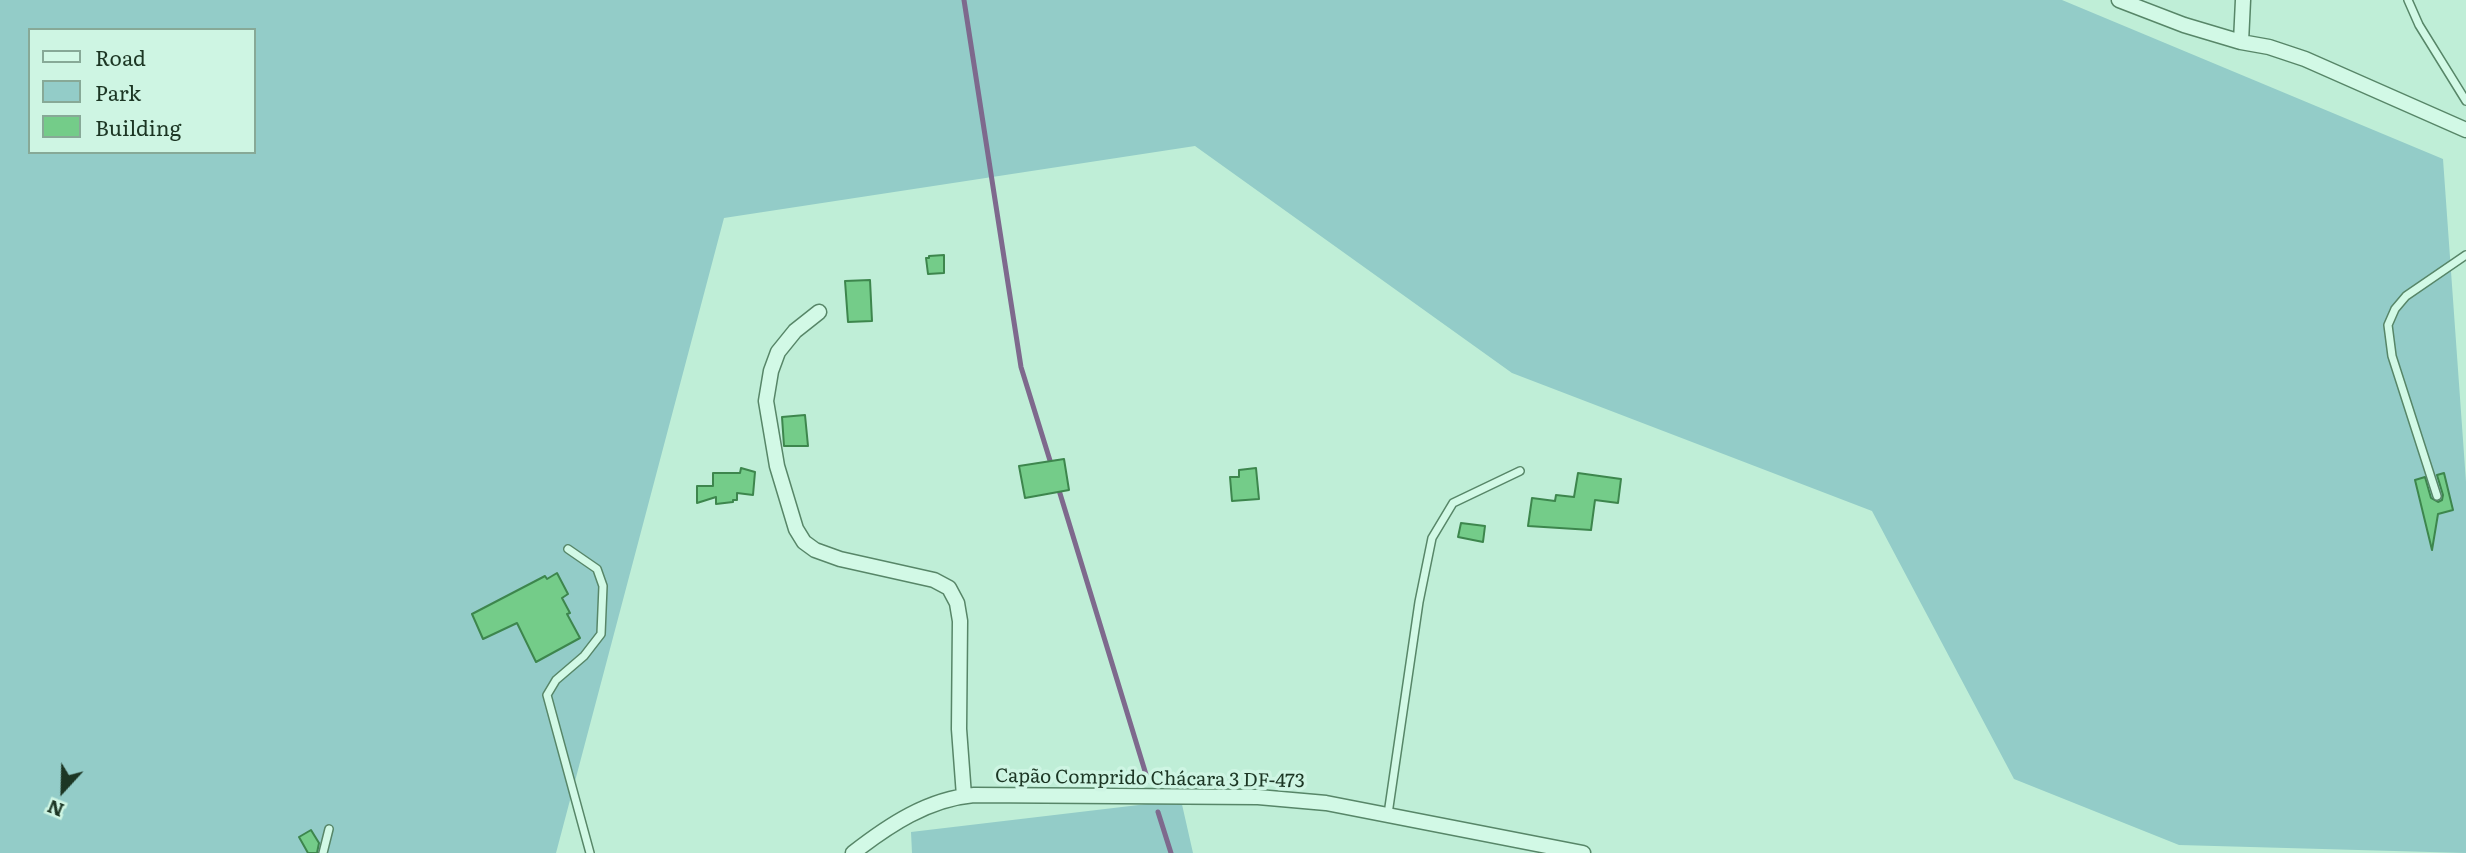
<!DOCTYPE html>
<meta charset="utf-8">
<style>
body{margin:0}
#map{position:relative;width:2466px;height:853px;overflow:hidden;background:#bfeed7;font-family:Literata,serif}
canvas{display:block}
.legend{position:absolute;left:28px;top:28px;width:228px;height:126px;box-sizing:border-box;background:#cef5e3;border:2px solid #87a997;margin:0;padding:9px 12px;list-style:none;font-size:21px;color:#1c3624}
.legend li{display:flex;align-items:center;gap:14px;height:35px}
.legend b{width:35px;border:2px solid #87a997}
.north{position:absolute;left:28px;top:755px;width:70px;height:70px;-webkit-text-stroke:5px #cef5e3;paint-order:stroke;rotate:202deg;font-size:19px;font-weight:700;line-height:28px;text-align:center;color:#1c3624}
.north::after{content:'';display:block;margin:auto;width:24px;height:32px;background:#1c3624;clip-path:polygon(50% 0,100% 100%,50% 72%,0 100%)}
</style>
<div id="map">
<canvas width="2466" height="853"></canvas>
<ul class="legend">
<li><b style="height:9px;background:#d2f9e6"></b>Road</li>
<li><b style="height:19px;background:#93ccc8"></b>Park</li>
<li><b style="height:19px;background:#74cc89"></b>Building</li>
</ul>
<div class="north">N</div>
</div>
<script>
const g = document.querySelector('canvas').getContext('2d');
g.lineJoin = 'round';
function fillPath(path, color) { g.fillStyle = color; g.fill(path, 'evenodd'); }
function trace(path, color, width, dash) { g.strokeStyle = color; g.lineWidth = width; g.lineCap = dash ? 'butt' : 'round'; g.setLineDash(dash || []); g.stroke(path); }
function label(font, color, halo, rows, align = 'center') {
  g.font = font + ' Literata,serif'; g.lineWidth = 7; g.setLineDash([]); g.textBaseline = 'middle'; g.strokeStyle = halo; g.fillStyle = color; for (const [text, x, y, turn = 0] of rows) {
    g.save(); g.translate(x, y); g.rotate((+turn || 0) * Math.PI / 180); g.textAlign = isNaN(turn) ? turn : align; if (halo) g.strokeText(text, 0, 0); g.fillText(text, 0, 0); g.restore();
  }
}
fillPath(new Path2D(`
 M0,0H2062L2443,159L2466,482V853L2179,845L2014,779L1872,511L1512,373L1195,146L724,218L556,853H0ZM30,30H254V152H30Z
 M1181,800L1193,853H912L911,832Z`), '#93ccc8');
trace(new Path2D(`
 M964,0L1021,367L1052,467
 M1058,487L1148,781
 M1158,812L1171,853`), '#7e698d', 5);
const building = new Path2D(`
 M944,255V273L928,274L926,258H929V256Z
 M870,280L872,321L848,322L845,281Z
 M805,415L808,446H784L782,417Z
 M1064,459L1069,490L1025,498L1019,466Z
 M741,468L755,472L753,495L737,493V500H733V502L716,504V497L697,503V486H713V473H740Z
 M1256,468L1259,499L1232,501L1230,477H1239V470Z
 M1578,473L1621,479L1618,503L1595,500L1591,530L1528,526L1532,498L1555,501L1556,495L1574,497Z
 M2444,473L2453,510L2438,514L2432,550L2415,480L2425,477L2431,498L2438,502L2442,500L2443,495L2437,475Z
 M1461,523L1485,526L1483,542L1458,537Z
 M557,573L568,594L562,598L570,613L567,614L580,638L536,662L517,623L483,639L472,614L545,576L547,579Z
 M311,830L319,843L317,853H308L299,837Z`);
fillPath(building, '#74cc89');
trace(building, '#3d864d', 2);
const service = new Path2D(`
 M2408,0L2419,25L2466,101
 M2437,496L2392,356L2388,325L2395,309L2406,296L2466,255
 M568,549L597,569L603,586L601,634L584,656L556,680L547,695L590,853
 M1388,814L1419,602L1432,538L1453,503L1520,471
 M323,853L329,829`);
const minor = new Path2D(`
 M2119,0L2184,25L2241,42L2269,47L2305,59L2466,130
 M2241,42L2243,0
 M819,312L795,331L778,352L771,371L766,401L777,466L796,529L804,542L815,550L840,559L934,580L949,588L957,603L960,621L959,729L964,796
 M853,853C889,825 928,799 974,795L1258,797L1326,803L1583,853`);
trace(service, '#578668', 10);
trace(minor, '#578668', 17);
trace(service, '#d2f9e6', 7);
trace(minor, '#d2f9e6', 14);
label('19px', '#1c3624', '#cef5e3', [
 ["Capão Comprido Chácara 3 DF-473",1150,779,1]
]);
</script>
